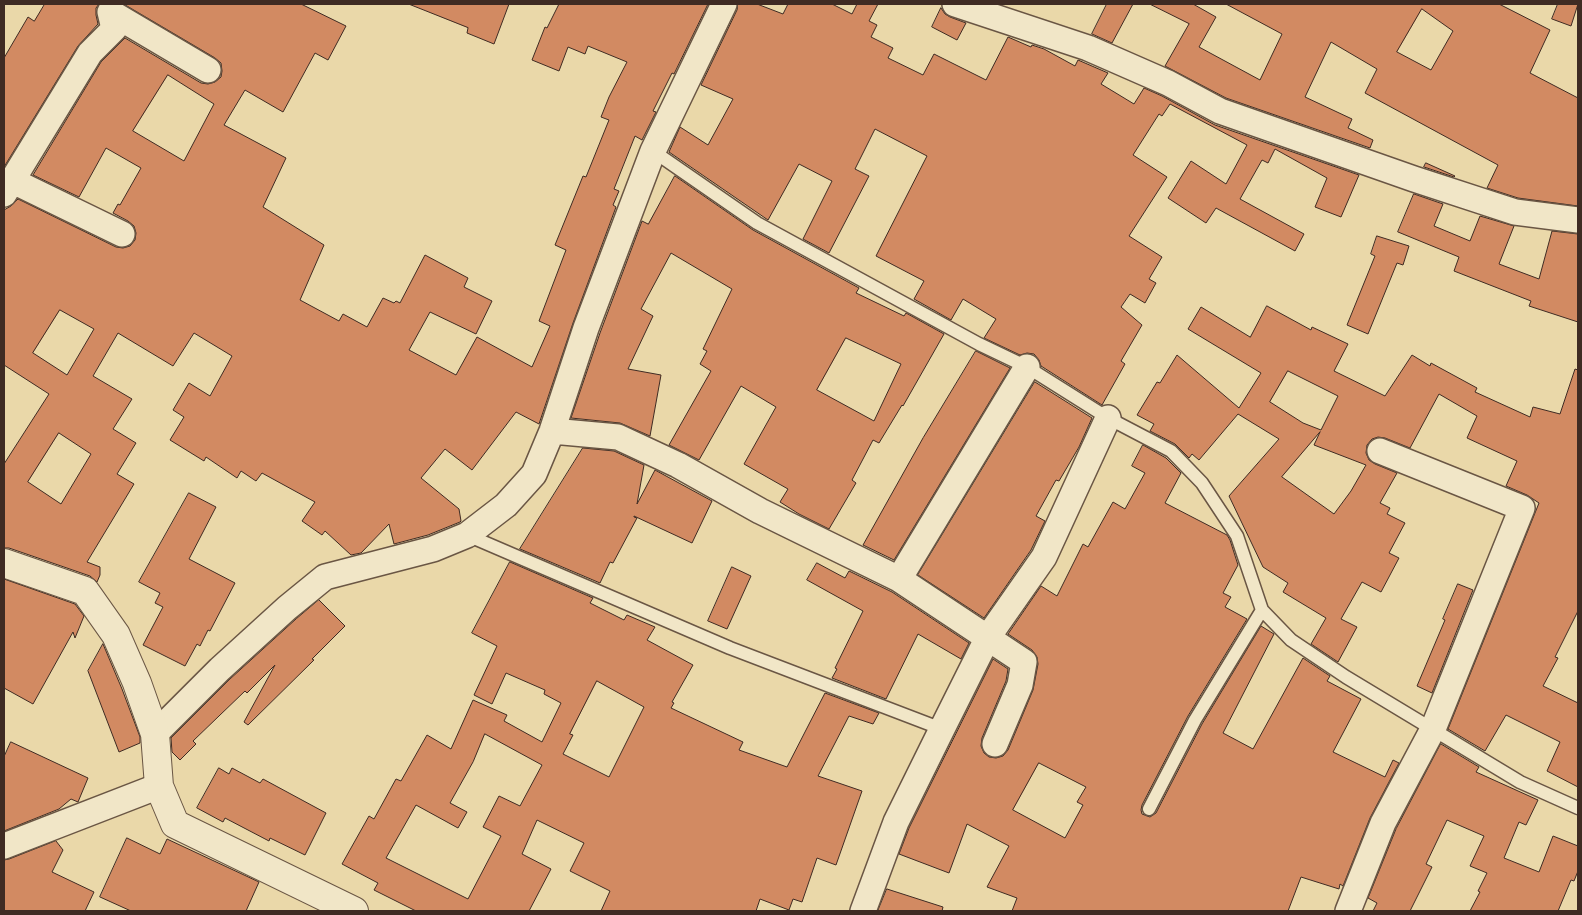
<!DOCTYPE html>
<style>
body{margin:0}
#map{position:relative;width:1582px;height:915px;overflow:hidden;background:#ead8a9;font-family:"Libre Bodoni",serif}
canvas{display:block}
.frame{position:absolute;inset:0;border:5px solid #3f2b23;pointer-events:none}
</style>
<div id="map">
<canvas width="1582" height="915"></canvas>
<div class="frame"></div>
</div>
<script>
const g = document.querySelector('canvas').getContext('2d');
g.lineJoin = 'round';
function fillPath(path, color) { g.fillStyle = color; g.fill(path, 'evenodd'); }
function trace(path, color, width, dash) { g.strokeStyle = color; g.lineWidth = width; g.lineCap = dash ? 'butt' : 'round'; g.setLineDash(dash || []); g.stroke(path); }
const building = new Path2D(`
 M45,4H99L96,8V15L98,24L78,46L4,167V58L28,17L34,21Z
 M124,4H301L346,26L328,60L315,53L283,112L245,90L224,125L286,158L263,207L324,245L300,300L339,321L343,314L367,327L383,298L394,303L396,301L400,303L425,255L468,278L464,287L492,301L476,334L430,312L409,350L456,375L477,337L532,367L550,326L539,321L566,250L555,245L583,176L586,177L609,120L601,117L609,97L627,62L588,46L585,54L568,47L559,71L532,60L545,27L547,28L559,4H708L674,74L672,73L653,111L656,112L642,140L635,136L614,189L619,191L613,205L616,207L573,323L539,424L516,412L472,470L445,449L421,478L459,509L461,521L460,522L428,535L394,544L389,524L361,553L351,555L325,531L322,535L302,521L315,502L262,473L256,481L241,471L237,478L206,457L204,461L170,440L184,417L173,410L189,383L210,396L232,356L194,333L173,366L118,333L93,376L132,399L113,429L136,443L117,474L134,484L87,562L100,567V575L97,582L90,576L9,548H4V464L49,394L4,365V210L11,206L18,199L116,247L123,248L130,246L135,240L136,233L134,226L128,221L113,213L118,204L120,205L141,168L106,148L79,197L33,175L101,62L125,38L201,83L208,84L215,82L221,77L222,71L221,63L215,58ZM168,75L214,104L184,161L133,131ZM60,310L94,329L67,375L33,353ZM59,433L91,454L61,504L28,482Z
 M409,4H509L494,44L467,33L468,28Z
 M738,4H757L783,14L788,4H832L852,14L857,4H878L869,21L877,25L871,37L893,48L888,58L923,75L934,54L986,80L1008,37L1031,47L1032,45L1044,49L1075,66L1078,60L1108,73L1101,84L1134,104L1144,88L1162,96L1215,125L1359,175L1341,217L1315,207L1327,178L1275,149L1268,163L1262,160L1240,199L1304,234L1295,251L1216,208L1206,223L1168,198L1191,161L1226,184L1247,145L1170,104L1162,116L1159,114L1133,155L1167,177L1129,236L1162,257L1149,279L1156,283L1145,303L1130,294L1121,307L1142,325L1121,361L1125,364L1102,405L1041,366L1039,360L1034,354L1027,353L1020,355L984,338L996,319L963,299L951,320L914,299L924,281L876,256L927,156L875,129L855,169L869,176L829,253L803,239L832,181L799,164L768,220L669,152L680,127L708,145L733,99L701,85L737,10Z
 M1107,4H1133L1112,43L1092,34Z
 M1150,4H1193L1216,17L1199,47L1260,80L1282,34L1226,4H1499L1550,30L1530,73L1578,98V206L1518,198L1487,188L1498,165L1365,93L1377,69L1331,42L1305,97L1352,119L1348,128L1373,140L1370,148L1226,98L1165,66L1189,24ZM1422,9L1453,31L1431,70L1397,52Z
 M1558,4H1578L1571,26L1552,19Z
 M941,8L945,14L950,17L966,23L957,40L932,27Z
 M1426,163L1455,176L1454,177L1424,167Z
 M675,176L753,230L859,288L856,293L904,316L906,313L944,334L903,406L902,405L879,443L873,440L852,480L856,483L829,529L799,514L780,502L788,489L744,464L776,407L741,386L699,460L669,445L711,371L700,364L707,351L703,349L732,289L671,253L641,309L653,316L628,369L661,375L650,436L620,423L571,418L600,333L642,221L648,224ZM846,338L901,364L874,421L817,390Z
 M1414,194L1443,204L1434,226L1470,241L1480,216L1514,226L1499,264L1539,279L1552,231L1578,234V322L1529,306L1531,301L1454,271L1459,257L1398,232Z
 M1377,236L1409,246L1403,265L1397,263L1368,334L1347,325L1375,256L1371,254Z
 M1267,306L1311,330L1312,327L1348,344L1334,371L1385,396L1412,355L1430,366L1431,363L1477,388L1475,392L1530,417L1533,407L1560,414L1575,369L1578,370V611L1555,657L1558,658L1543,686L1578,703V787L1547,771L1560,742L1506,715L1485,751L1448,729L1539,503L1527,495L1506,486L1517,461L1467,438L1477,416L1439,394L1410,448L1385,438L1378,437L1372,439L1367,445L1366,453L1369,460L1375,464L1397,473L1380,503L1390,508L1387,514L1405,523L1389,553L1399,558L1381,592L1362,582L1341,619L1357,627L1338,662L1311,644L1326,618L1283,592L1288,583L1263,567L1229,496L1279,439L1238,414L1199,460L1192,454L1189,458L1175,444L1150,431L1154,424L1137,415L1157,382L1160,383L1177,355L1239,408L1261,373L1188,329L1201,307L1250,337ZM1288,371L1338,396L1321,430L1303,423L1270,402ZM1320,432L1314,445L1366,465L1351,491L1334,514L1282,477Z
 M976,351L1010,368L894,560L863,545L923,438Z
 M1035,382L1092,418L1079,447L1059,481L1056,480L1036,516L1045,521L1031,550L984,618L918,575Z
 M1143,445L1166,458L1181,473L1165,503L1227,535L1230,540L1238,565L1223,593L1231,597L1225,607L1247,619L1188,716L1142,805L1141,810L1142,814L1150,817L1156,813L1202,724L1261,626L1274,634L1223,733L1253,749L1303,658L1330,676L1327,681L1361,699L1333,752L1385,777L1393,760L1399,763L1370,818L1343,886L1340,884L1339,889L1301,877L1288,911H1012L1017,898L987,887L1009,846L967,824L949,873L899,854L909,828L993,659L1008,669L1006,681L982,738L981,746L984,753L989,757L996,758L1003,756L1008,750L1033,690L1038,664L1037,657L1032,650L1008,634L1041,586L1057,596L1083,544L1088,547L1113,502L1125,509L1145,473L1132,466ZM1039,763L1086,787L1077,802L1083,805L1065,838L1013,810Z
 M583,448L614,451L644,465L637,504L655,470L712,501L692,543L634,516V517L637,518L613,563L610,562L600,583L520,549Z
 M189,493L216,507L189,559L235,583L210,631L208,630L200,646L197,644L185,666L143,645L163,607L155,603L160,593L139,582Z
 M510,562L593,598L590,603L624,620L627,615L655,627L647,640L693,665L672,702L674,703L671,708L743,742L739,750L787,767L825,693L879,713L873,724L849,716L818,776L862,791L836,865L817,858L802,902L793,899L789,910L760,899L756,911H601L610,891L570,871L584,843L537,820L522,854L551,869L529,911H416L374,890L378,883L342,864L369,816L374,819L396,779L401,781L427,735L451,749L473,700L507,715L504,721L542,742L561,703L544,694L545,690L506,673L492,704L474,695L497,646L472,633ZM597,681L644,707L609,777L563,754L573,735L570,734ZM485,734L542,765L520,806L499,796L483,827L501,836L468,899L386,858L416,805L458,828L467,812L450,803L473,762Z
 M817,563L845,578L849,571L892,592L969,643L961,659L918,634L886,699L832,678L837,669L835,668L863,611L807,580Z
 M732,567L751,576L727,629L708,621Z
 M4,579L75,604L84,616L75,638L73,632L33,704L4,688Z
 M1458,584L1473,590L1432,693L1417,686L1445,620L1443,619Z
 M319,600L345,626L312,659L314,660L248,725L244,722L275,665L247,693L245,691L193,741L196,744L180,760L172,752L171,738L230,679L296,619Z
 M103,644L122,689L140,737V743L119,752L88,671Z
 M11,742L88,778L78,802L71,799L59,809L4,831V757Z
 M1441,744L1479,767L1476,772L1538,800L1526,825L1519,822L1504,858L1539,872L1553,836L1578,846V871L1574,881L1571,880L1558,911H1470L1480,892L1478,891L1487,873L1470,866L1484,836L1447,820L1426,864L1432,867L1410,911H1373L1377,903L1368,898L1396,829Z
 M219,768L229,774L232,768L260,783L263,779L326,813L305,855L270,838L269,841L225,818L223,822L197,808Z
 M127,838L160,854L167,839L259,882L246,911H131L100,897Z
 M56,841L63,850L52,872L94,892L85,911H4V860L9,859Z
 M887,889L943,907L942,911H878Z`);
fillPath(building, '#d28a62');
trace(building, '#3f2b23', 1);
const service = new Path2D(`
 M653,151L757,223L979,344L1027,367L1108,418L1171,451L1202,483L1237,536L1262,610L1291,640L1346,677L1520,782L1578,808
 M467,535L730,648L942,729
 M1149,809L1195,720L1262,610`);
const minor = new Path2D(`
 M955,4L1088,48L1168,83L1220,111L1414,179L1515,212L1578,220
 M13,181L122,234
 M4,194L90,53L114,29L110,12L208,70
 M552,431L618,437L678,465L760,511L899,579L1024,662L1020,685L995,744
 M899,579L1027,367
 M155,734L220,669L287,608L325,577L433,549L467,535L506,505L534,474L552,431L586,328L653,151L724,4
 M4,846L159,786
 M863,911L896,822L942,729L988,637L1044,557L1108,418
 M1348,911L1383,823L1433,729L1522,508L1380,451`);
const tertiary = new Path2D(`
 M4,563L85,591L116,635L137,683L155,734L159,786L175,824L354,911`);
trace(service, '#6a5644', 15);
trace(minor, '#6a5644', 28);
trace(tertiary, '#6a5644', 30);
trace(service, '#f1e6c7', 12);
trace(minor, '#f1e6c7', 25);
trace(tertiary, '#f1e6c7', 28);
</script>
